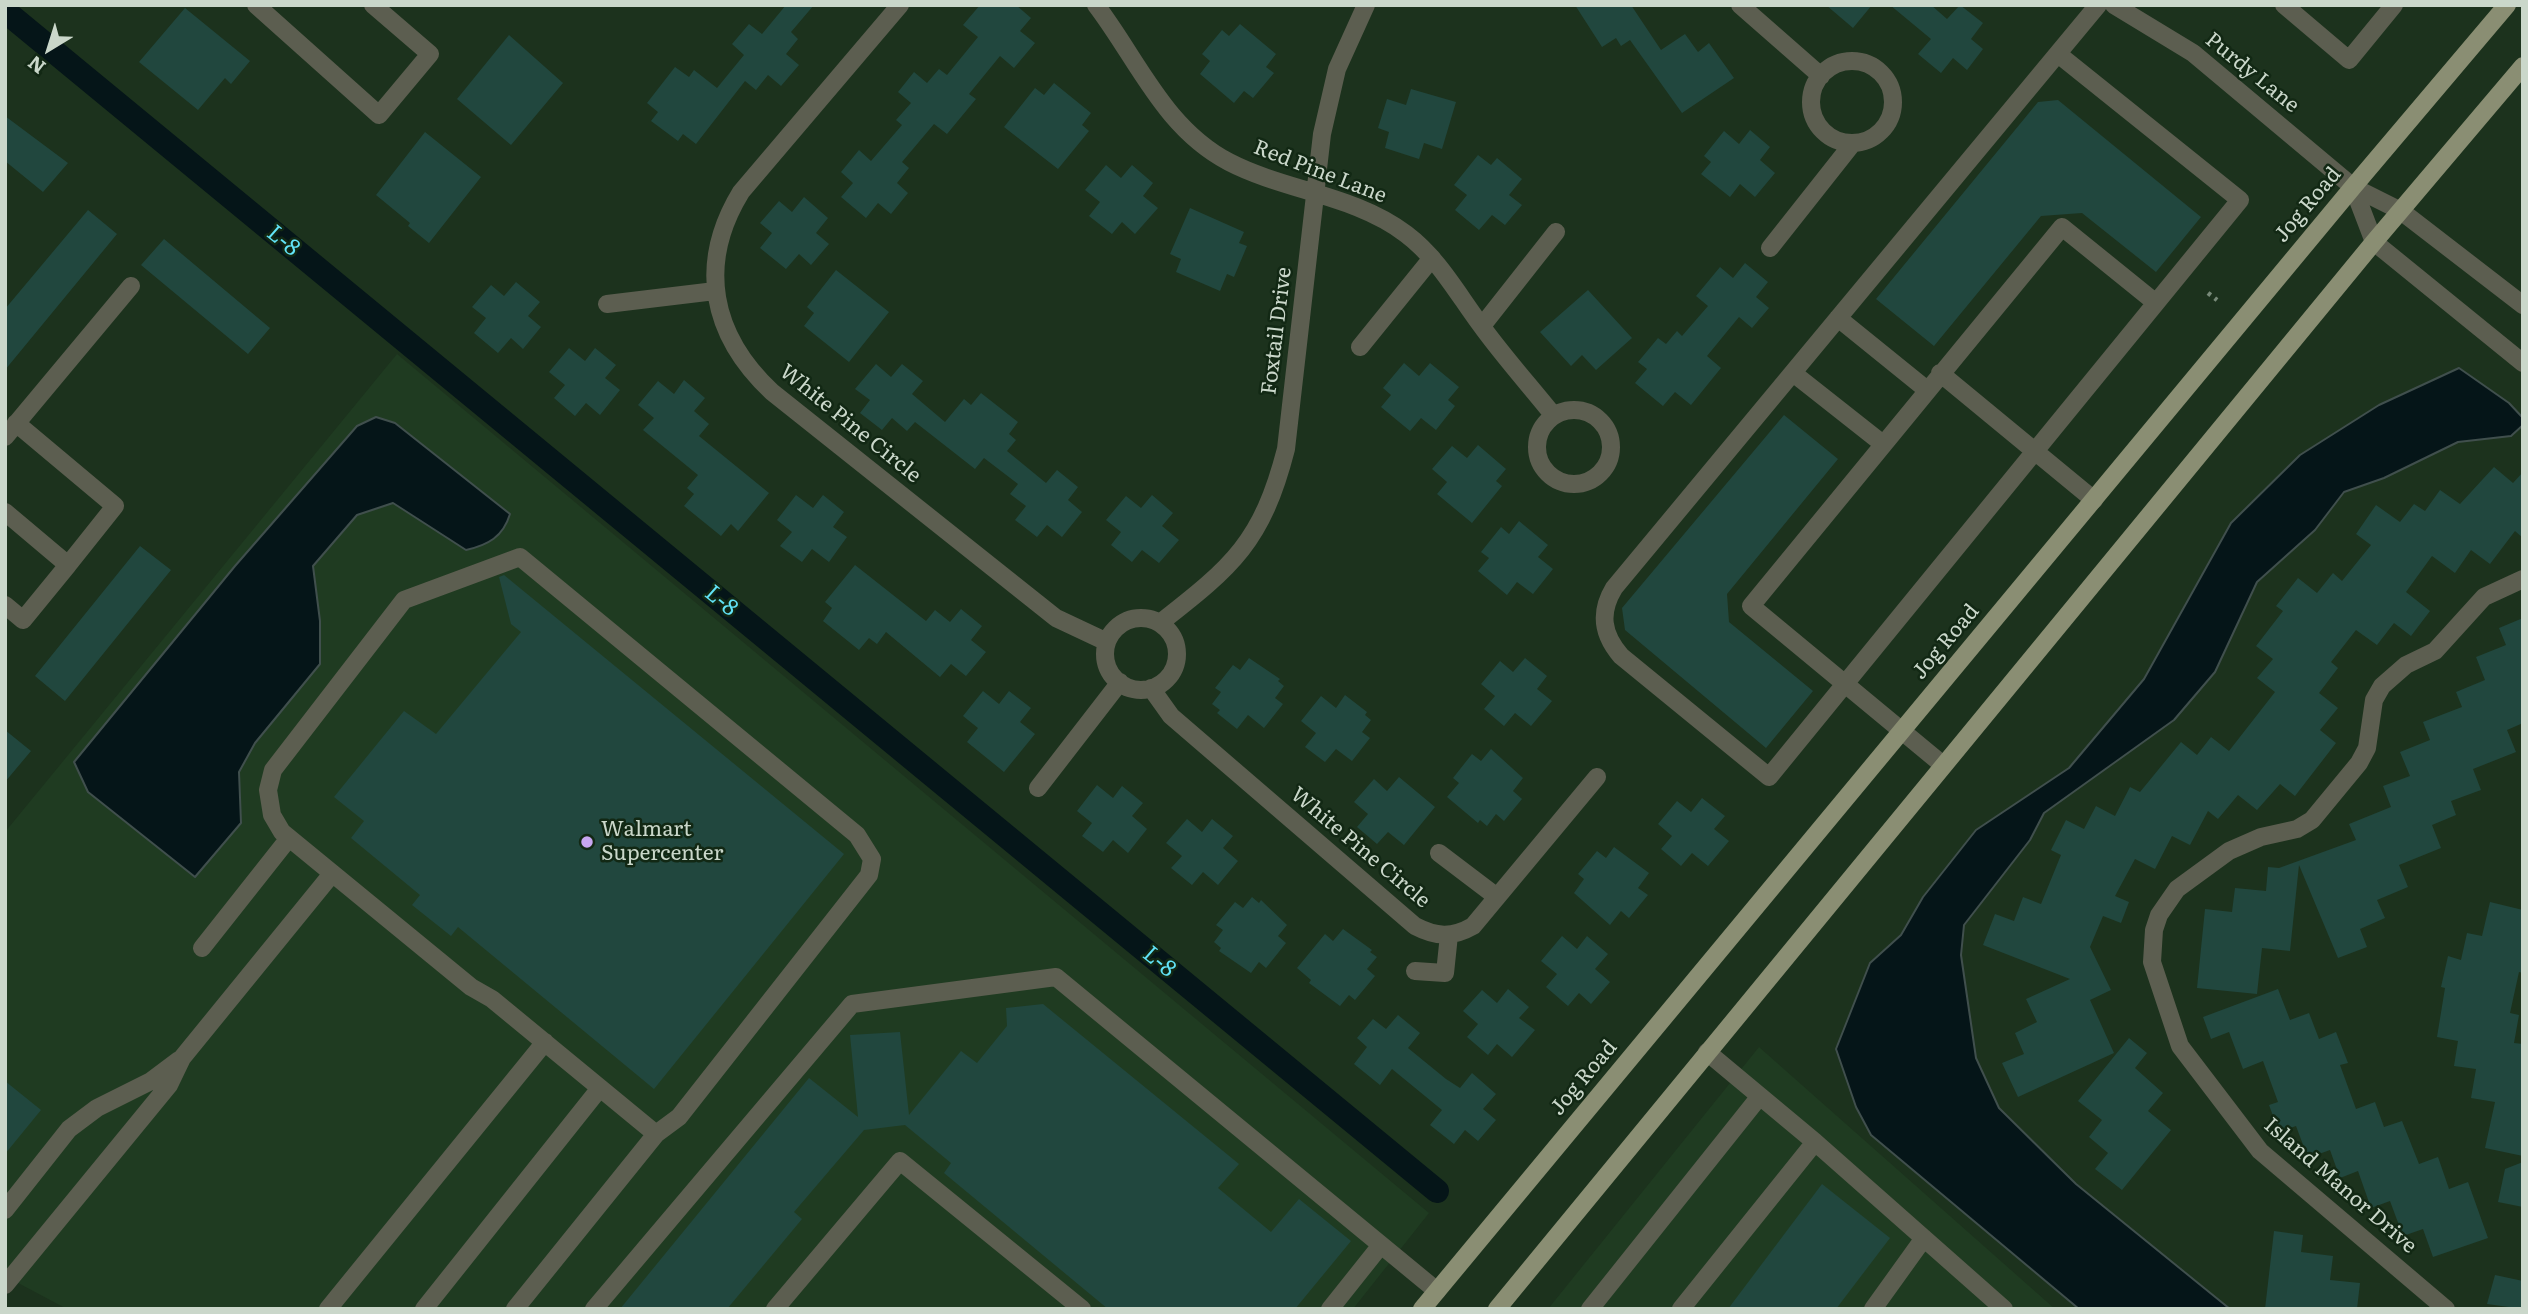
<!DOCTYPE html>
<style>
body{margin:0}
#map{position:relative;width:2528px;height:1314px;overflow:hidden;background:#1c321d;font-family:Literata,serif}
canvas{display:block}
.frame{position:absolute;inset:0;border:7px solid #cad7ca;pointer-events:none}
.north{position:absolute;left:14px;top:14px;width:70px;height:70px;-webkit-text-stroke:5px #122814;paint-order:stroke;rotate:218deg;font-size:19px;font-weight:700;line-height:28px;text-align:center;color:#cad7ca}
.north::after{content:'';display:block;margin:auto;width:24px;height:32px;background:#cad7ca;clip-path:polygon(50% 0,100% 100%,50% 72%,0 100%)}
</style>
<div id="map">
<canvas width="2528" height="1314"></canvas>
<div class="frame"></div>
<div class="north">N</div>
</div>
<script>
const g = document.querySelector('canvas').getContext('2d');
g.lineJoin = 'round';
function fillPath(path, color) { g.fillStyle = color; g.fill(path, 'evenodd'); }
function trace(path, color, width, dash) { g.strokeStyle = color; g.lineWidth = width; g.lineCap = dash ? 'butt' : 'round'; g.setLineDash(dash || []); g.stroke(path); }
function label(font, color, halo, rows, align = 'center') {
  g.font = font + ' Literata,serif'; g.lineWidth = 5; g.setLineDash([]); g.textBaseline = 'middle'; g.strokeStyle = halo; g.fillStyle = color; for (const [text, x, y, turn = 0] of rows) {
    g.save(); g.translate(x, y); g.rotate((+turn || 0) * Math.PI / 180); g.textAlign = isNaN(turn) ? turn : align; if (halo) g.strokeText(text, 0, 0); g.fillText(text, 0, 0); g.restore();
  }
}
fillPath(new Path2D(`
 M397,354L1429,1213L1353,1309H67L5,1276V832Z
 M1759,1047L2055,1309H1548Z`), '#1f3b21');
const water = new Path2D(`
 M2459,368L2509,403L2523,418V425L2511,436L2458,442L2384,478L2344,492L2315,530L2257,582L2215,672L2174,720L2044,813L2030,840L1964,925L1961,955L1976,1058L1999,1108L2076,1184L2230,1309H2079L1871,1135L1856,1107L1836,1049L1870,963L1901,935L1923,897L1976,830L2069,768L2144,679L2231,523L2300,455L2379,405Z
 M376,417L395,423L510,514C503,537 488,545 466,550L393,503L357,515L313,566L320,621V664L255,743L239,772L241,823L195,877L88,792L74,762L235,566L357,426Z`);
fillPath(water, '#051518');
trace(water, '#404f4d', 2);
trace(new Path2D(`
 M5,11L1437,1191`), '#051518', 24);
fillPath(new Path2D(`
 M786,5H814L791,32L798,39L786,54L799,65L781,86L768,75L756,90L745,81L696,144L683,134L678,141L651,121L658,112L647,103L675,67L689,77L694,70L717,88L744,55L732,44L749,24L762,34Z
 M980,5H1016L1031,18L1020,31L1035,43L1014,68L1000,56L969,94L976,99L947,134L934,124L902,162L909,168L897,183L908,193L891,214L878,203L866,218L841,197L853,183L841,172L859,150L871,161L902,125L896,120L911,103L898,92L914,72L927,83L939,69L947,75L978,37L963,25Z
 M1575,5H1631L1661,50L1685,34L1698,52L1709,43L1734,78L1682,113L1630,40L1621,46L1616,38L1602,47Z
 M1826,5H1872L1853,28Z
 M1890,5H1931L1947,19L1960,5L1983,23L1971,39L1983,49L1967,70L1953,58L1941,73L1918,54L1931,39Z
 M185,8L250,61L231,84L225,78L198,110L139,62Z
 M1240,24L1276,54L1266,67L1274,73L1253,98L1244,91L1234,103L1200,74L1210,61L1202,54L1222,30L1229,36Z
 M509,35L563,83L511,145L457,99Z
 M1054,83L1091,113L1082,125L1089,131L1058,169L1004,127L1035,88L1044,95Z
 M1411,89L1456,102L1442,149L1424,143L1419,159L1385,148L1389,132L1378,128L1387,99L1406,105Z
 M2058,100L2201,217L2156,272L2082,213L2041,216L1934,346L1876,299L2038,102Z
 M5,116L68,163L43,192L5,161Z
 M1750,130L1770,147L1760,160L1775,173L1755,197L1740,184L1730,197L1701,174L1711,162L1704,156L1724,131L1739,144Z
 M425,132L481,177L429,243L408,226L410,223L376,195Z
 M1478,155L1491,165L1497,158L1522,179L1509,195L1522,205L1505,225L1492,215L1479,230L1455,210L1467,195L1454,185Z
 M1106,165L1121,178L1132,165L1153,183L1143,196L1158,208L1135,234L1122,222L1112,234L1089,216L1100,202L1085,190Z
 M804,197L828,218L816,233L829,244L811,265L799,254L786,269L760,248L772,233L760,223L779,201L792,212Z
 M1190,208L1244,232L1239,243L1247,246L1234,277L1227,274L1220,291L1176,272L1181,259L1170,254Z
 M88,210L117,234L5,370V309Z
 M164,239L270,328L248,354L141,265Z
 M1745,263L1768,282L1756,297L1769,308L1752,328L1739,317L1707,356L1721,368L1691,405L1675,392L1663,406L1635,383L1647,369L1638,362L1658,338L1666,344L1677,331L1682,336L1708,306L1696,296L1720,267L1733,278Z
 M836,270L889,312L849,362L804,326L814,313L807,307Z
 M516,282L540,302L528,316L541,327L523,349L511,338L498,353L474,333L486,318L472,307L491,285L504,296Z
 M1588,290L1632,338L1596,370L1582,355L1571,366L1540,332Z
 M569,348L585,361L595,348L616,365L605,378L620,390L600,415L586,403L575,416L554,398L565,385L549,372Z
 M1404,363L1419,376L1430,363L1459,387L1448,400L1455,406L1436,430L1421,418L1410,431L1381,407L1391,395L1383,388Z
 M876,364L891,377L902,364L923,381L912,394L945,422L964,399L971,405L981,393L1018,422L1009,434L1016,440L1007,451L1046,483L1057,470L1078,487L1068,500L1082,512L1062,537L1047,525L1037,537L1015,520L1026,506L1010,494L1018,484L984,458L975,469L915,422L907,431L892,418L882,430L860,413L870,400L855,389Z
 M684,380L705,398L694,411L709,424L699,436L769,493L738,531L731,524L721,536L684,506L694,494L687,488L698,475L643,430L654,418L638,405L658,381L674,394Z
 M1784,415L1838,459L1727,594L1729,622L1813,691L1766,748L1625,630L1622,608Z
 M1478,445L1506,469L1496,481L1502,486L1472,523L1437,494L1447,482L1432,469L1452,446L1467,458Z
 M2494,467L2513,483L2523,472V538L2515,531L2490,564L2471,550L2455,573L2432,556L2406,592L2430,611L2411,636L2394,623L2377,645L2356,630L2331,662L2338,668L2319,693L2338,708L2320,730L2336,743L2295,796L2280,784L2257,810L2238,795L2218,819L2208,811L2190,845L2172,836L2155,869L2135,859L2115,896L2129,902L2121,923L2103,916L2090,947L2111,990L2090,1000L2114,1053L2018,1097L2002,1063L2024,1054L2015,1033L2037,1022L2026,999L2070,979L1983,945L1995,914L2014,921L2023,897L2041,904L2061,855L2051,850L2066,820L2084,829L2096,806L2115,816L2130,787L2140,792L2181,742L2197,755L2211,737L2229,751L2275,692L2257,678L2273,659L2256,646L2283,611L2276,606L2298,578L2317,593L2333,573L2342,581L2371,545L2356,534L2376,505L2400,522L2414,504L2425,511L2440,490L2460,504Z
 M796,495L813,508L823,495L844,512L833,527L847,537L829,562L812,549L802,562L780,546L792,532L777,520Z
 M1152,495L1173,513L1162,526L1179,540L1159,563L1142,550L1132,562L1111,545L1121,532L1106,520L1126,496L1141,508Z
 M1519,521L1548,545L1538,557L1553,569L1533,594L1517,582L1507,595L1478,571L1489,558L1481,552L1501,527L1509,534Z
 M140,546L171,570L65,701L35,676Z
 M855,565L926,621L935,610L950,622L961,609L982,626L971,640L986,652L966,676L951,664L940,677L886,632L877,644L869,638L859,650L823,621L832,608L825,602Z
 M504,575L844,854L654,1089L458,927L451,936L412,905L420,895L351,838L364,821L334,797L404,711L436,734L521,632L511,624L499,577Z
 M2523,618V723L2507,730L2516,752L2473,769L2481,790L2451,801L2456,815L2432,825L2441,848L2399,865L2408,887L2377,900L2385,918L2360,929L2367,947L2338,958L2299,865L2290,951L2262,948L2257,994L2197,988L2205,909L2232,912L2235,888L2266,891L2268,867L2279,868L2356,840L2349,824L2391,807L2383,786L2410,776L2400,752L2430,740L2423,722L2462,707L2456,692L2485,680L2476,657L2506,645L2499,628Z
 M1249,658L1280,679L1278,681L1284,686L1275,698L1283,704L1264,728L1248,715L1237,729L1217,713L1220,710L1212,704L1221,692L1215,688L1233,665L1240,670Z
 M1525,658L1547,676L1537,689L1552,701L1531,726L1515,713L1504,726L1484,709L1495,696L1481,684L1500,661L1513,672Z
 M983,691L999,704L1009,691L1031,708L1020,722L1035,734L1004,772L967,742L978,728L963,716Z
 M1345,695L1367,712L1365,715L1371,720L1362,732L1370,738L1352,761L1336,749L1325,762L1305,747L1316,733L1301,721L1321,696L1336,708Z
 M5,730L31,751L5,782Z
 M1491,749L1523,778L1513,791L1522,799L1504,821L1496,814L1487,826L1480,820L1478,823L1447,797L1459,783L1453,778L1472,754L1481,761Z
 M1399,777L1435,807L1404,845L1388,832L1377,844L1357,827L1368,814L1354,802L1374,779L1387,791Z
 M1097,785L1113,798L1122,786L1143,803L1132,816L1147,829L1128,853L1113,840L1103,852L1082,836L1092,823L1077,811Z
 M1702,798L1725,816L1714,829L1729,841L1708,866L1692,853L1681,866L1661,849L1672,836L1658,824L1677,801L1691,812Z
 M1187,819L1202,832L1212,819L1233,836L1223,848L1238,861L1218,885L1203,872L1192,885L1171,868L1182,856L1166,843Z
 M1614,847L1649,873L1638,888L1648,895L1629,918L1621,911L1610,925L1574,893L1584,879L1578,874L1597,851L1606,858Z
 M1252,897L1259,903L1261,900L1287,925L1278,936L1286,943L1266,968L1259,962L1251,973L1219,951L1221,948L1214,942L1223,930L1216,925L1235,902L1243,908Z
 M2490,902L2523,910V973L2519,972L2510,1013L2519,1015L2514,1043L2523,1044V1156L2485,1148L2495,1102L2471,1098L2476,1069L2454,1066L2458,1041L2437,1037L2445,988L2441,987L2448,956L2461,960L2467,933L2482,936Z
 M1343,929L1372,950L1370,952L1377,957L1367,969L1375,976L1355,1000L1349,995L1340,1006L1309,983L1311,980L1297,968L1325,934L1333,941Z
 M1562,936L1577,949L1587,936L1608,954L1595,969L1610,982L1591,1004L1579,993L1568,1006L1546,987L1557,974L1541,961Z
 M1508,989L1529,1007L1519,1018L1535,1030L1512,1057L1497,1044L1488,1055L1467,1037L1478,1024L1463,1011L1482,990L1497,1003Z
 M2278,989L2290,1020L2309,1013L2319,1039L2336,1032L2348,1063L2340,1065L2356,1109L2375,1102L2384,1127L2402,1121L2419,1164L2438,1157L2449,1189L2468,1182L2488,1238L2433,1257L2423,1229L2403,1236L2390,1201L2371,1208L2358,1171L2340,1178L2330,1150L2308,1158L2296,1126L2279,1132L2269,1105L2278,1102L2263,1061L2243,1069L2229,1032L2211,1039L2203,1017Z
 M1043,1004L1239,1164L1218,1188L1271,1232L1299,1199L1351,1241L1295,1309H1108L944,1173L951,1163L905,1125L864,1130L794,1212L802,1219L727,1309H620L809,1078L858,1117L850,1035L900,1032L909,1115L961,1051L977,1063L1007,1026L1006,1008Z
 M1398,1015L1420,1033L1408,1048L1446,1079L1460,1088L1472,1073L1496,1094L1483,1109L1496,1120L1478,1141L1465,1130L1454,1144L1430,1125L1442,1110L1392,1069L1380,1085L1354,1064L1367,1047L1357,1038L1373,1019L1386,1029Z
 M2129,1038L2147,1053L2135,1068L2163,1093L2148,1111L2171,1130L2122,1190L2095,1169L2108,1153L2089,1137L2102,1120L2078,1101Z
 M5,1081L41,1110L5,1154Z
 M2523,1162V1207L2498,1202L2505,1169Z
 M1822,1184L1890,1238L1836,1309H1728Z
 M2274,1231L2303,1235L2301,1252L2333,1256L2330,1280L2360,1283L2357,1309H2265Z
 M2495,1275L2523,1281V1309L2487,1304Z`), '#21473e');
trace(new Path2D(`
 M2208,293L2217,300`), '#788a79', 4.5, [3.5, 5]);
trace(new Path2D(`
 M256,5L379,115L430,54L373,5
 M900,5L741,192C697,264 711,335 772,392L1056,618L1107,642
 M1096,5C1138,60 1164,128 1229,162C1285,191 1355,195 1406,234C1438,258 1457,293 1480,324C1503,356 1530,386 1554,416
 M1740,5L1821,76
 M2114,5L2193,53L2353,187L2401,211L2523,305
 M2284,5L2349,60L2394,5
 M2058,54L2240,200L1769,777L1621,656C1602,634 1599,613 1614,588L2098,5
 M1811 102a41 41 0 1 1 82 0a41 41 0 1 1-82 0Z
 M2353,187L2374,242L2523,363
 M1770,248L1853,143
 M607,304L715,291
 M1838,318L1927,390
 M1482,326L1556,232
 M1360,347L1432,258
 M1793,373L1883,444
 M1940,373L2094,500
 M1537 447a37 37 0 1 1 74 0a37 37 0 1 1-74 0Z
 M16,423L115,506L68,565
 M5,437L131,286
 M5,512L68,565L23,620L5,605
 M1105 654a36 36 0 1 1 72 0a36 36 0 1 1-72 0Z
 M1160,623C1233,566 1262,542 1286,449L1322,134L1337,69L1366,5
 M1151,688L1171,716L1415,926C1436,937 1452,938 1473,926L1597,777
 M1943,765L1751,606L2062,227L2156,303
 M1038,788L1120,682
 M1439,853L1497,897
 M202,948L289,838
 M1415,971L1445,973L1449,935
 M1815,1142L2004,1309
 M5,1210L69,1129L97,1108L151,1081L179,1060
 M5,1285L169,1085L182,1058L331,875
 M328,1309L545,1042
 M424,1309L600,1088
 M515,1309L656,1134L679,1117L869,875L872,859L857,835L520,557L404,600L273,770L268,790L272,815L282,832L471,987L492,999L656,1134
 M594,1309L852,1004L1056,977L1437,1291
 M775,1309L900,1161L1082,1309
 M1330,1309L1381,1245
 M1590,1309L1760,1096
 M1681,1309L1815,1142L1707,1052
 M1873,1309L1924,1238
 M2446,1309L2260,1151L2180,1046L2152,962L2154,930L2159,915L2177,889L2229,851L2261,837L2297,829L2312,820L2359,763L2367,748L2374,700L2382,686L2406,665L2435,651L2484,597L2523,579`), '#5c5e50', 18);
trace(new Path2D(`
 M1422,1309L2353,187L2507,5
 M1497,1309L2374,242L2523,66`), '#8a8e73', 18);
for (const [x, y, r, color] of [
 [587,842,7,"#c7a6f0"]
]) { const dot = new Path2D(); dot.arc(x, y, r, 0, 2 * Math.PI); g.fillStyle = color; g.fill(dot); trace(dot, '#122814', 2.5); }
label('21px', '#cad7ca', '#122814', [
 ["Purdy Lane",2252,73,39],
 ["Red Pine Lane",1320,172,21],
 ["Jog Road",2308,205,-50],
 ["Foxtail Drive",1277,331,-83],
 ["White Pine Circle",850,424,39],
 ["Jog Road",1946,642,-50],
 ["White Pine Circle",1360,848,40],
 ["Jog Road",1584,1078,-50],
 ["Island Manor Drive",2340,1186,41]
]);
label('21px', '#cad7ca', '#122814', [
 ["Walmart",601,830],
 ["Supercenter",601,854]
], 'left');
label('italic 23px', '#62e4f8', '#122814', [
 ["L-8",283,241,39],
 ["L-8",721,601,39],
 ["L-8",1159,962,39]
]);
</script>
